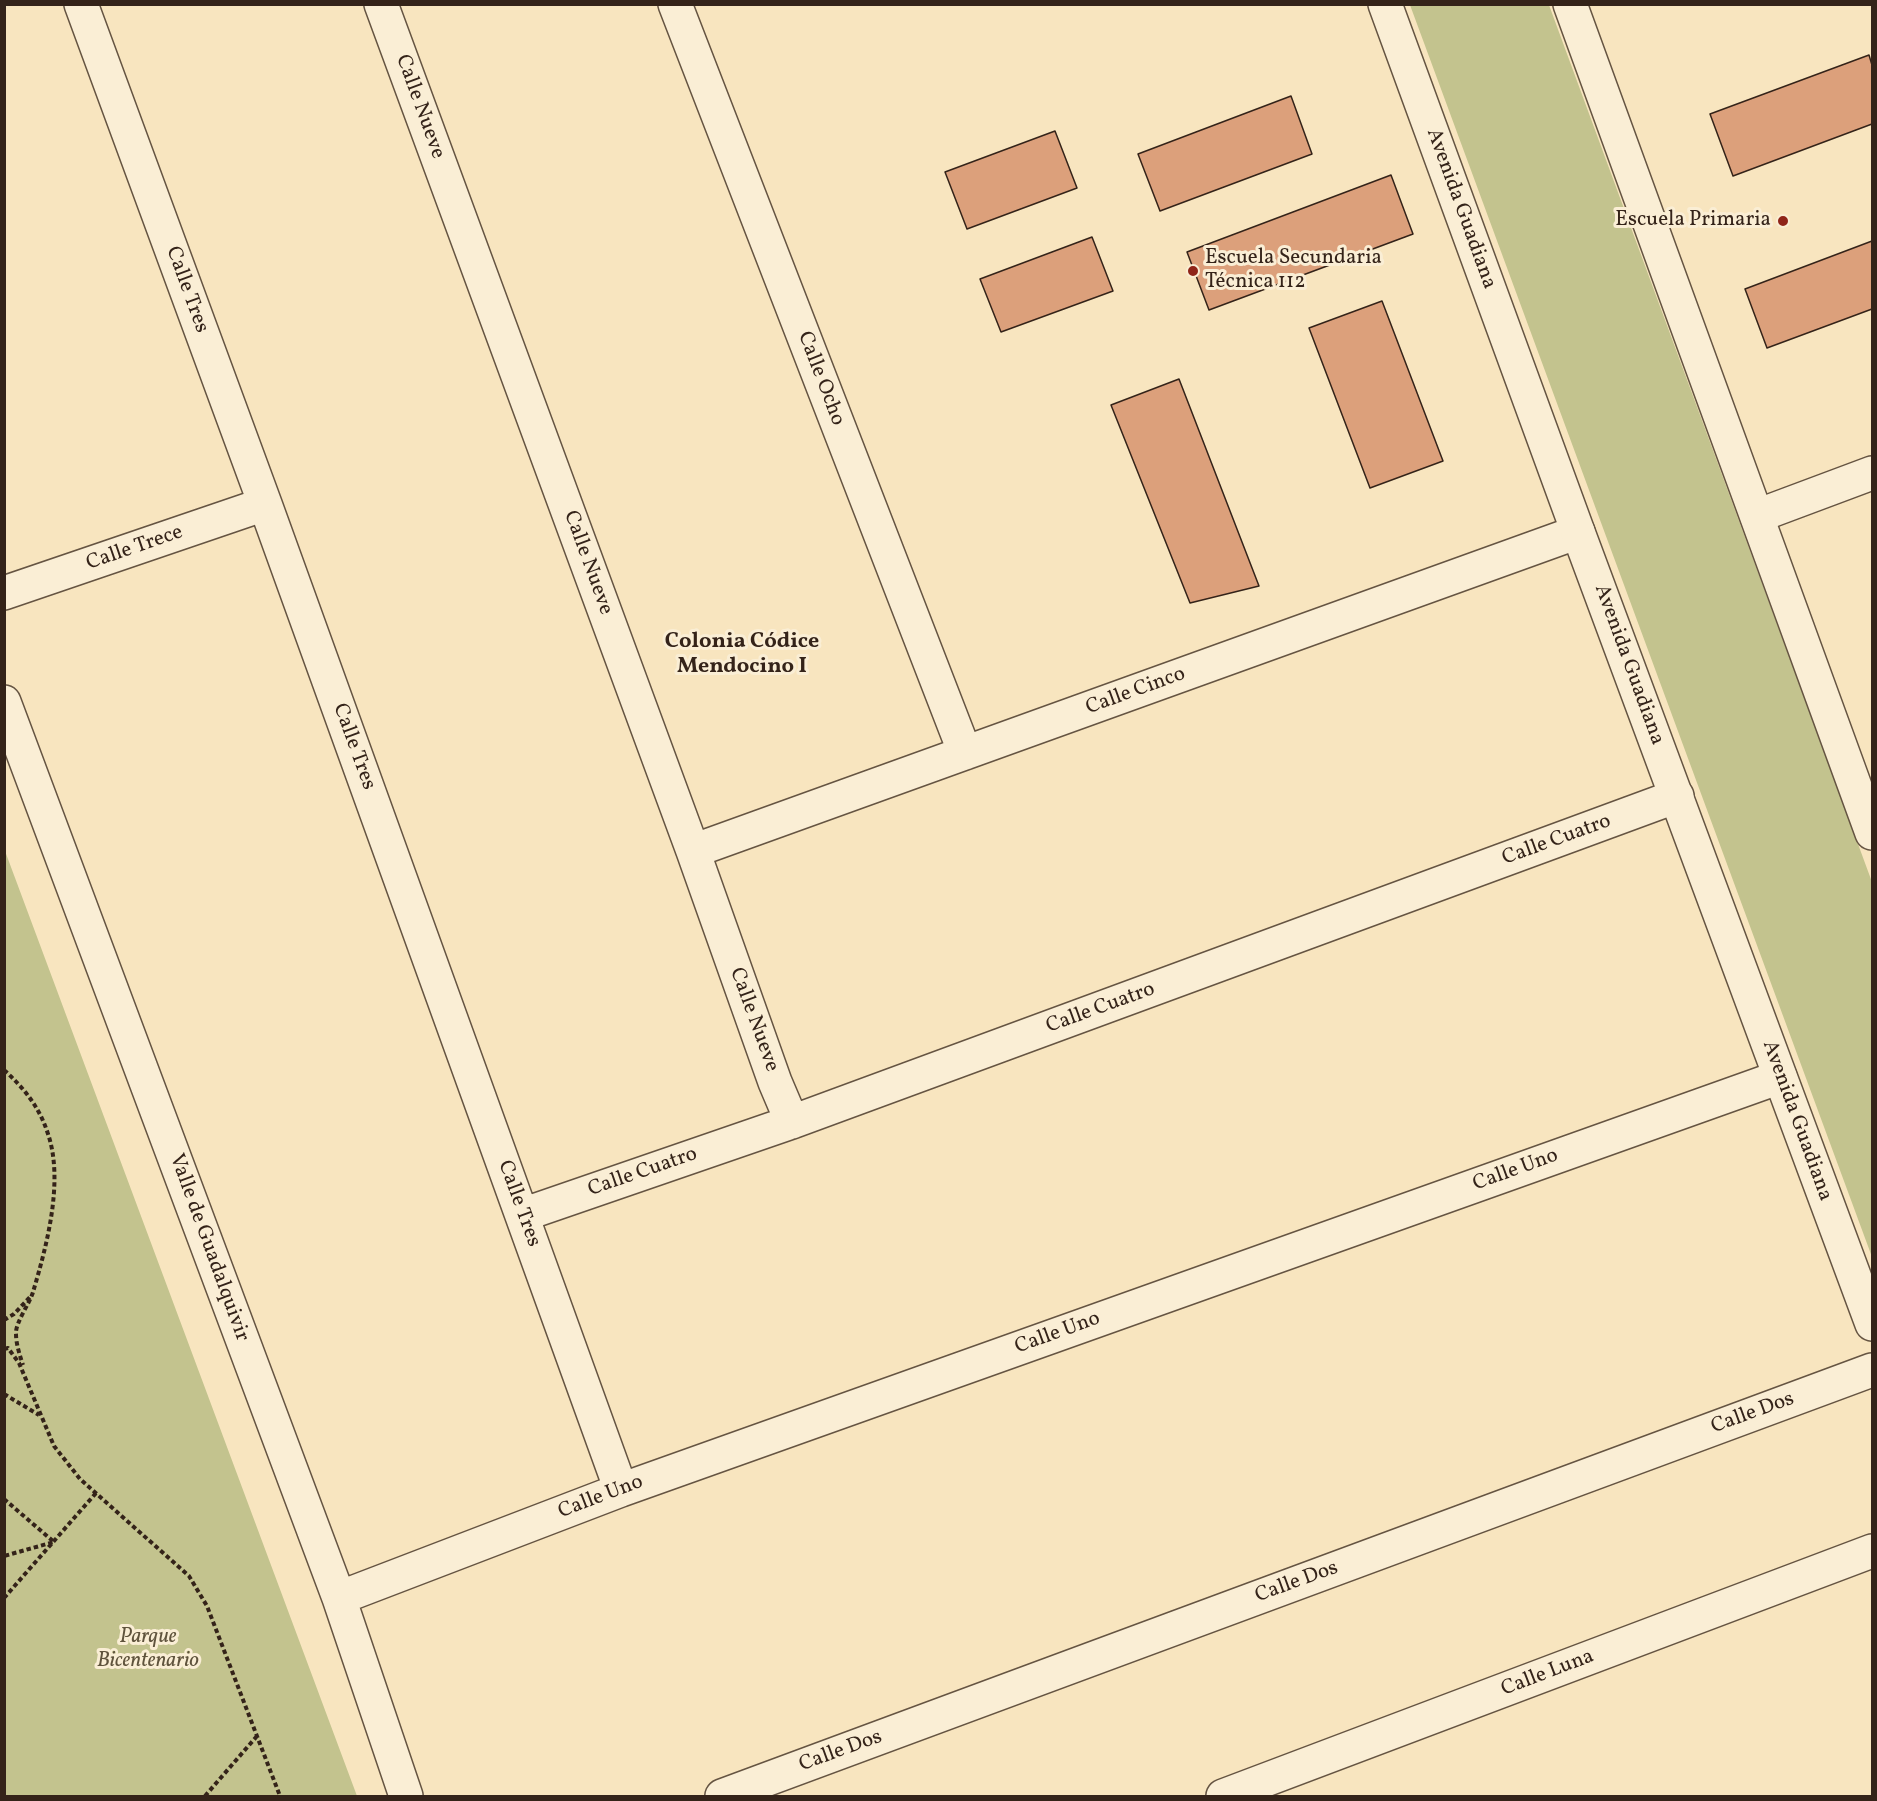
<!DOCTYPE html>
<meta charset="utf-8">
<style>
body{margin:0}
#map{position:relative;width:1877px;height:1801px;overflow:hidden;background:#f8e5bf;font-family:Vollkorn,serif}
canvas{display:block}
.frame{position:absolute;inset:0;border:6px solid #342319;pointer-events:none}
</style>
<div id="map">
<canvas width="1877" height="1801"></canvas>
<div class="frame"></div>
</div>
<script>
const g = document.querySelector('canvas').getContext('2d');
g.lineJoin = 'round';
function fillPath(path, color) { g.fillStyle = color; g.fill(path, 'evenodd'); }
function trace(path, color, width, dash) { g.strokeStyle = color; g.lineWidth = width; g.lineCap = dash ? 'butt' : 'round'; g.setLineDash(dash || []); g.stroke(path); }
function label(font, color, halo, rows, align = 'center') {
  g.font = font + ' Vollkorn,serif'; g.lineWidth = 6; g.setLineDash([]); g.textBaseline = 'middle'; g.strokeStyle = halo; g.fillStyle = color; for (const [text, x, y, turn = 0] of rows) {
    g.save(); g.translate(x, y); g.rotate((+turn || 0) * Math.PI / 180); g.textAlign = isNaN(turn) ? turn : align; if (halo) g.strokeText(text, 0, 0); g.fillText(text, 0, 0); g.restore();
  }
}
fillPath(new Path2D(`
 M1410,5H1549L1872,882V1257Z
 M5,851L357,1796H5Z`), '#c3c38e');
const building = new Path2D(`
 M1869,55L1872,65V124L1733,176L1710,114Z
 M1291,96L1312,154L1160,211L1138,154Z
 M1055,131L1077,188L967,229L945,172Z
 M1391,175L1413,234L1209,310L1187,252Z
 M1092,237L1113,291L1001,332L980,279Z
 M1872,241V309L1767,348L1745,289Z
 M1382,301L1443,461L1370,488L1309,328Z
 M1179,379L1259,586L1190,603L1111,405Z`);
fillPath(building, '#dca07b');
trace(building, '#342319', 1.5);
const minor = new Path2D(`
 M81,4L265,504L621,1490
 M381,4L693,851L775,1082L792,1122
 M675,4L965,753
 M1757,516L1872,473
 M4,593L265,504
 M4,702L339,1598L406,1796
 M693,851L1578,532
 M522,1215L792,1122L1677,796
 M339,1598L621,1490L1780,1077
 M722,1796L1872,1370
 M1223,1796L1872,1551`);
const tertiary = new Path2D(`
 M1385,4L1578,532L1872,1324
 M1570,4L1872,833`);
trace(minor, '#655442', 36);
trace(tertiary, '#655442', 36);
trace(new Path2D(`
 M4,1070C24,1088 40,1108 48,1134C64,1181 47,1245 33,1292C30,1303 15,1323 16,1334C16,1344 20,1356 23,1365
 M4,1320L14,1314L30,1297
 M4,1349L8,1348L19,1363L54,1446L80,1479L189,1576L207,1606L280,1796
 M4,1394L39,1415
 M4,1499L54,1542L4,1556
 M4,1598L96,1493
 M205,1796L257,1736`), '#342319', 4, [4.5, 3]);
trace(minor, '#faeed5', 33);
trace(tertiary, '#faeed5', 33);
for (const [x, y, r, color] of [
 [1783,221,6,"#8f2418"],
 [1193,271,6,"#8f2418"]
]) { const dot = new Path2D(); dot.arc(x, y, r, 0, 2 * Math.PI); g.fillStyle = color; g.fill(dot); trace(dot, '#faeed5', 2); }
label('21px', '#342319', '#faeed5', [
 ["Calle Nueve",419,107,70],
 ["Avenida Guadiana",1460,209,70],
 ["Calle Tres",186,290,70],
 ["Calle Ocho",820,379,69],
 ["Calle Trece",135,549,-19],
 ["Calle Nueve",587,563,70],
 ["Avenida Guadiana",1628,665,70],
 ["Calle Cinco",1136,692,-20],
 ["Calle Tres",353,747,70],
 ["Calle Cuatro",1557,841,-20],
 ["Calle Cuatro",1101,1009,-20],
 ["Calle Nueve",753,1020,70],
 ["Avenida Guadiana",1796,1121,70],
 ["Calle Uno",1516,1171,-20],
 ["Calle Cuatro",643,1173,-19],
 ["Calle Tres",518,1204,70],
 ["Valle de Guadalquivir",208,1248,70],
 ["Calle Uno",1058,1334,-20],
 ["Calle Dos",1753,1414,-20],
 ["Calle Uno",601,1498,-21],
 ["Calle Dos",1297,1583,-20],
 ["Calle Luna",1548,1674,-21],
 ["Calle Dos",841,1752,-20]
]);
label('21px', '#342319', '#faeed5', [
 ["Escuela Primaria",1771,221],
 ["Escuela Secundaria",1205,259,"left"],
 ["Técnica 112",1205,283,"left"]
], 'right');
label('italic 21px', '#5f533c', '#faeed5', [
 ["Parque",148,1638],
 ["Bicentenario",148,1662]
]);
label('bold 22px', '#342319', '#faeed5', [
 ["Colonia Códice",742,643],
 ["Mendocino I",742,668]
]);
</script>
